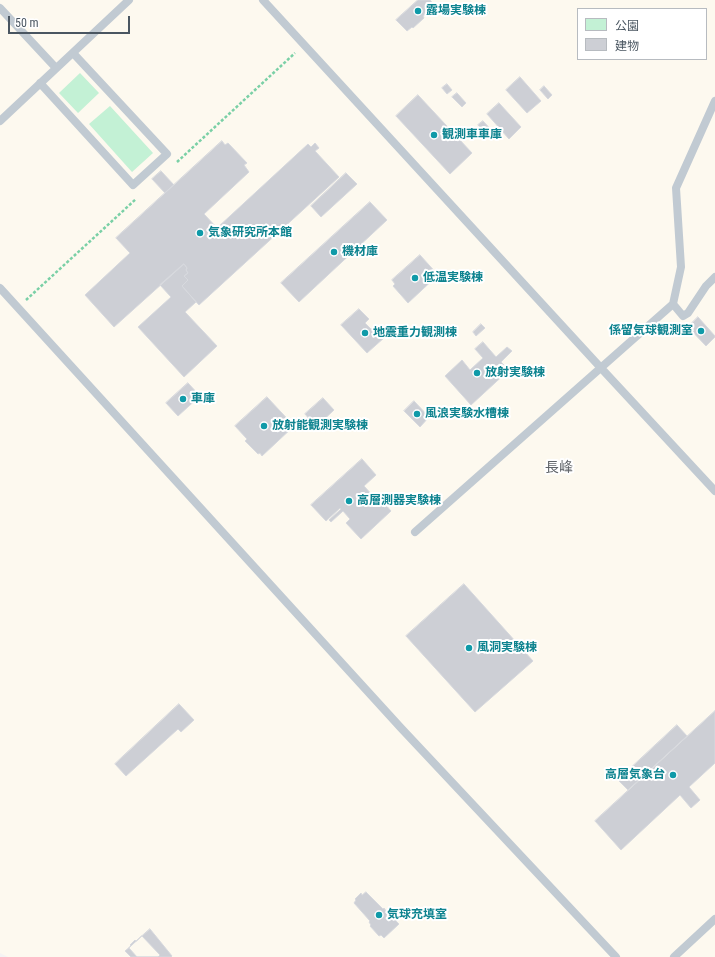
<!DOCTYPE html>
<meta charset="utf-8">
<style>
body{margin:0}
#map{position:relative;width:715px;height:957px;overflow:hidden;background:#f5f3f3;font-family:"Roboto Condensed","Noto Sans JP",sans-serif}
canvas{display:block}
.legend{position:absolute;left:577px;top:8px;width:130px;height:52px;box-sizing:border-box;background:#fff;border:1px solid #b7bbc0;margin:0;padding:5px 7px;list-style:none;font-size:12px;color:#4a5661}
.legend li{display:flex;align-items:center;gap:8px;height:20px}
.legend b{width:20px;border:1px solid #b7bbc0}
.scale{position:absolute;left:8px;top:16px;width:122px;height:18px;box-sizing:border-box;border:2px solid #4a5661;border-top:0;padding-left:5px;font-size:12px;line-height:14px;white-space:nowrap;color:#4a5661;-webkit-text-stroke:3px #fff;paint-order:stroke}
</style>
<div id="map">
<canvas width="715" height="957"></canvas>
<ul class="legend">
<li><b style="height:11px;background:#c3f1d5"></b>公園</li>
<li><b style="height:11px;background:#cdcfd5"></b>建物</li>
</ul>
<div class="scale">50 m</div>
</div>
<script>
const g = document.querySelector('canvas').getContext('2d');
g.lineJoin = 'round';
function fillPath(path, color) { g.fillStyle = color; g.fill(path, 'evenodd'); }
function trace(path, color, width, dash) { g.strokeStyle = color; g.lineWidth = width; g.lineCap = dash ? 'butt' : 'round'; g.setLineDash(dash || []); g.stroke(path); }
function label(font, color, halo, rows, align = 'center') {
  g.font = font + ' "Roboto Condensed","Noto Sans JP",sans-serif'; g.lineWidth = 4; g.setLineDash([]); g.textBaseline = 'middle'; g.strokeStyle = halo; g.fillStyle = color; for (const [text, x, y, turn = 0] of rows) {
    g.save(); g.translate(x, y); g.rotate((+turn || 0) * Math.PI / 180); g.textAlign = isNaN(turn) ? turn : align; if (halo) g.strokeText(text, 0, 0); g.fillText(text, 0, 0); g.restore();
  }
}
fillPath(new Path2D(`
 M0,0H715V957H8L0,953ZM578,9H706V59H578Z`), '#fdf9ef');
fillPath(new Path2D(`
 M80,73L99,93L78,113L59,93Z
 M110,106L153,153L132,172L89,124Z`), '#c3f1d5');
const building = new Path2D(`
 M418,0H430L435,6L423,16L424,18L413,28L412,27L407,31L396,20Z
 M520,77L541,101L527,113L506,90Z
 M447,84L452,90L447,94L442,88Z
 M544,86L552,95L548,99L540,90Z
 M457,93L466,103L462,107L452,97Z
 M418,95L472,153L450,174L396,116Z
 M499,103L521,127L509,139L487,114Z
 M483,121L496,135L492,140L478,125Z
 M222,141L225,145L228,143L247,163L244,165L249,172L204,214L217,228L308,144L311,147L315,143L319,148L315,151L339,177L199,305L182,286L188,280L184,276L188,273L186,270L187,268L184,264L114,327L85,295L130,253L116,238Z
 M161,171L174,185L165,193L152,179Z
 M346,173L357,184L321,217L311,206Z
 M370,202L387,220L299,302L281,283Z
 M420,255L438,275L408,303L393,286L395,284L392,280Z
 M184,264L187,268L186,270L188,273L184,276L188,280L182,286L196,302L185,312L217,346L184,377L138,327L171,297L160,285Z
 M359,309L369,319L365,323L371,329L375,326L385,337L367,353L341,325Z
 M698,317L715,336V337L706,346L688,327Z
 M481,324L485,328L476,336L473,332Z
 M483,342L496,357L507,347L512,351L501,362L509,370L471,405L445,376L462,360L470,370L483,358L475,349Z
 M188,383L200,396L178,416L166,403Z
 M267,397L294,426L262,456L260,453L258,454L245,441L247,439L235,426Z
 M323,398L334,410L316,427L305,414Z
 M414,401L429,417L420,427L404,411Z
 M362,459L376,475L364,486L374,497L377,495L391,511L361,539L346,523L350,519L343,511L331,522L329,520L341,509L340,508L326,521L311,505Z
 M464,584L533,661L475,712L406,636Z
 M179,704L194,720L181,732L178,729L126,776L115,764Z
 M715,711V763L689,787L700,800L691,808L680,795L621,850L595,821Z
 M677,725L687,736L628,790L618,780Z
 M366,892L383,909L384,908L386,911L388,910L398,920L396,921L399,924L384,938L381,935L379,936L370,926L371,925L369,922L370,921L354,903L356,900L355,899L361,893L362,895Z
 M150,929L172,956L171,957H137L129,948Z
 M142,936L160,955L158,957H131L125,951L131,946L130,945L135,940L136,941Z`);
fillPath(building, '#cdcfd5');
trace(building, '#d7d9de', 1);
trace(new Path2D(`
 M177,162L295,53
 M26,300L136,199`), '#7ad0a6', 2.5, [3, 2]);
trace(new Path2D(`
 M263,0L601,368L715,491
 M0,8L56,68
 M40,83L133,185L167,154L73,53
 M0,121L129,0
 M0,288L401,728L616,957
 M673,304L683,316L688,313L706,286L715,277
 M415,532L673,304L681,267L676,188L715,101
 M674,957L715,919`), '#c1cad2', 8);
for (const [x, y, r, color] of [
 [418,11,4,"#0f9aa8"],
 [434,135,4,"#0f9aa8"],
 [200,233,4,"#0f9aa8"],
 [334,252,4,"#0f9aa8"],
 [415,278,4,"#0f9aa8"],
 [701,331,4,"#0f9aa8"],
 [365,333,4,"#0f9aa8"],
 [477,373,4,"#0f9aa8"],
 [183,399,4,"#0f9aa8"],
 [417,414,4,"#0f9aa8"],
 [264,426,4,"#0f9aa8"],
 [349,501,4,"#0f9aa8"],
 [469,648,4,"#0f9aa8"],
 [673,775,4,"#0f9aa8"],
 [379,915,4,"#0f9aa8"]
]) { const dot = new Path2D(); dot.arc(x, y, r, 0, 2 * Math.PI); g.fillStyle = color; g.fill(dot); trace(dot, '#fff', 1.5); }
label('bold 12px', '#0d838f', '#fff', [
 ["露場実験棟",426,11],
 ["観測車車庫",442,135],
 ["気象研究所本館",208,233],
 ["機材庫",342,252],
 ["低温実験棟",423,278],
 ["係留気球観測室",693,331,"right"],
 ["地震重力観測棟",373,333],
 ["放射実験棟",485,373],
 ["車庫",191,399],
 ["風浪実験水槽棟",425,414],
 ["放射能観測実験棟",272,426],
 ["高層測器実験棟",357,501],
 ["風洞実験棟",477,648],
 ["高層気象台",665,775,"right"],
 ["気球充填室",387,915]
], 'left');
label('14px', '#5f6368', '#fff', [
 ["長峰",559,468]
]);
</script>
